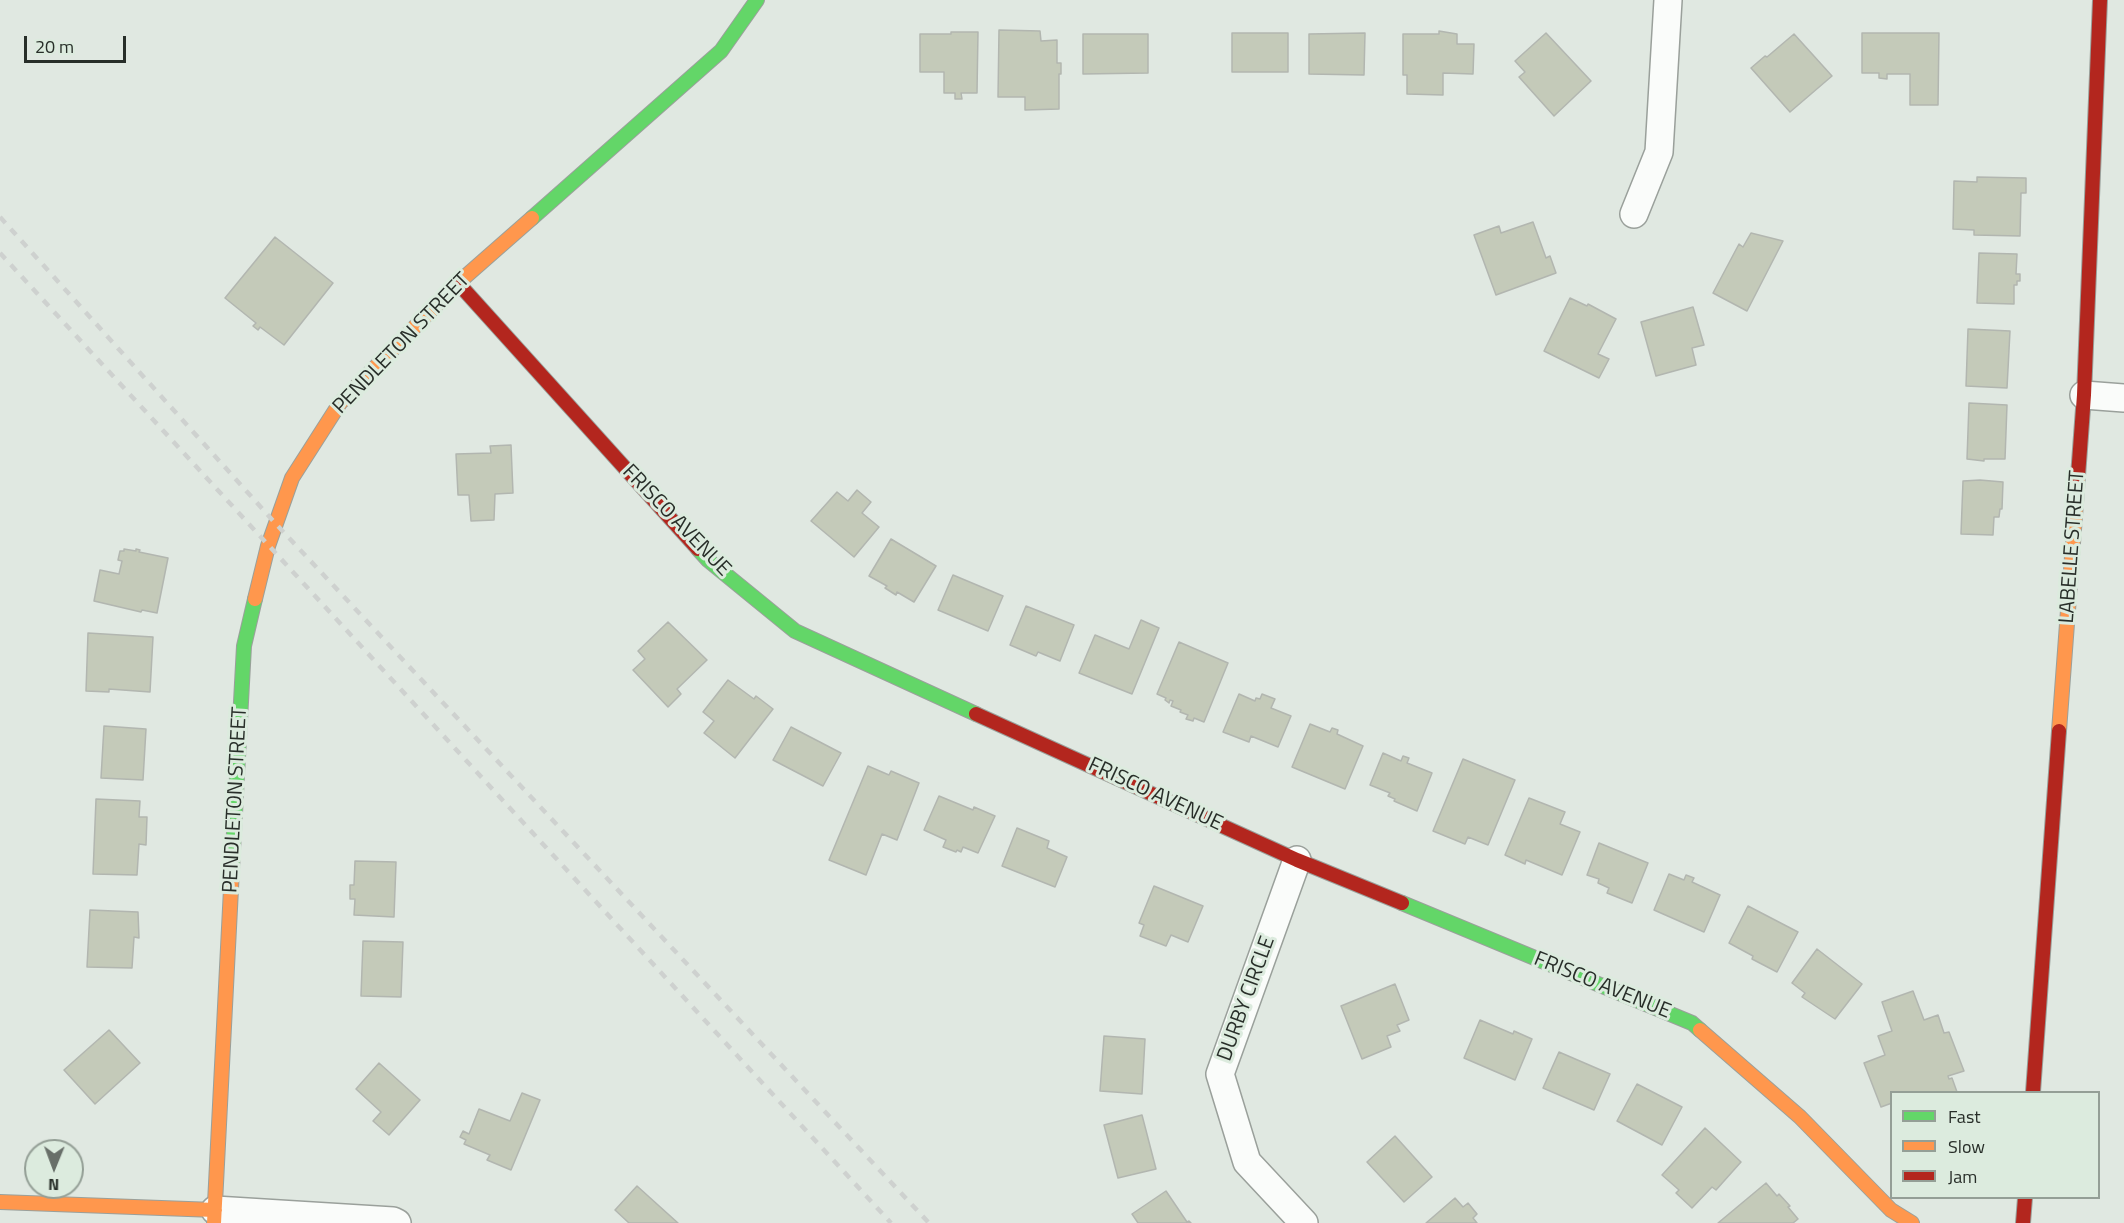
<!DOCTYPE html>
<style>
body{margin:0}
#map{position:relative;width:2124px;height:1223px;overflow:hidden;background:#e0e8e1;font-family:"Titillium Web",sans-serif}
canvas{display:block}
.legend{position:absolute;left:1890px;top:1091px;width:210px;height:108px;box-sizing:border-box;background:#dcebde;border:2px solid #949f96;margin:0;padding:8px 10px;list-style:none;font-size:18px;color:#282e29}
.legend li{display:flex;align-items:center;gap:12px;height:30px}
.legend b{width:30px;border:2px solid #949f96}
.north{position:absolute;left:24px;top:1139px;width:60px;height:60px;box-sizing:border-box;background:#dcebde;border:2px solid #949f96;border-radius:50%;rotate:181deg;font-size:16px;font-weight:700;line-height:24px;text-align:center;color:#282e29}
.north::after{content:'';display:block;margin:auto;width:21px;height:27px;background:#686f69;clip-path:polygon(50% 0,100% 100%,50% 72%,0 100%)}
.scale{position:absolute;left:24px;top:36px;width:102px;height:27px;box-sizing:border-box;border:3px solid #282e29;border-top:0;padding-left:8px;font-size:18px;line-height:21px;white-space:nowrap;color:#282e29;-webkit-text-stroke:4px #dcebde;paint-order:stroke}
</style>
<div id="map">
<canvas width="2124" height="1223"></canvas>
<ul class="legend">
<li><b style="height:8px;background:#63d668"></b>Fast</li>
<li><b style="height:8px;background:#ff974d"></b>Slow</li>
<li><b style="height:8px;background:#b3261e"></b>Jam</li>
</ul>
<div class="north">N</div>
<div class="scale">20 m</div>
</div>
<script>
const g = document.querySelector('canvas').getContext('2d');
g.lineJoin = 'round';
function fillPath(path, color) { g.fillStyle = color; g.fill(path, 'evenodd'); }
function trace(path, color, width, dash) { g.strokeStyle = color; g.lineWidth = width; g.lineCap = dash ? 'butt' : 'round'; g.setLineDash(dash || []); g.stroke(path); }
function label(font, color, halo, rows, align = 'center') {
  g.font = font + ' "Titillium Web",sans-serif'; g.lineWidth = 6; g.setLineDash([]); g.textBaseline = 'middle'; g.strokeStyle = halo; g.fillStyle = color; for (const [text, x, y, turn = 0] of rows) {
    g.save(); g.translate(x, y); g.rotate((+turn || 0) * Math.PI / 180); g.textAlign = isNaN(turn) ? turn : align; if (halo) g.strokeText(text, 0, 0); g.fillText(text, 0, 0); g.restore();
  }
}
const building = new Path2D(`
 M999,30L1040,31L1041,41L1057,40V63H1061V74H1059V109L1025,110V97H998Z
 M1439,31L1457,34V44H1474L1473,74L1443,73V95L1407,94V75H1403V34H1439Z
 M951,32H978L977,93H961L962,99H955V93H944V72H920V34H951Z
 M1232,33H1288V72H1232Z
 M1365,33L1364,75L1309,74V34Z
 M1546,33L1591,81L1554,116L1519,77L1525,72L1515,61Z
 M1862,33H1939L1938,105H1910V74H1887V79L1879,78V73H1862Z
 M1083,34H1148V73L1083,74Z
 M1794,34L1832,76L1790,112L1751,68L1765,56L1767,57Z
 M1977,177L2026,178V193H2021L2020,236L1974,235V230L1953,229L1954,181L1977,182Z
 M1533,222L1546,258L1550,256L1556,273L1496,295L1474,235L1499,226L1501,233Z
 M1751,233L1783,241L1747,311L1713,293L1739,244L1743,247Z
 M275,237L333,283L284,345L260,327L258,330L253,326L256,323L225,298Z
 M1979,253L2017,254L2016,274H2020V281H2017V285H2014V304L1977,303Z
 M1570,298L1587,306L1588,304L1616,319L1598,354L1609,359L1599,378L1544,351Z
 M1693,307L1704,345L1692,348L1696,365L1656,376L1641,322Z
 M1968,329L2010,331L2007,388L1966,386Z
 M1969,403L2007,405L2005,459H1984V461L1967,459Z
 M511,445L513,493L495,494L494,520L471,521L469,495H458L456,454L491,453L490,446Z
 M1980,480L2003,482L2002,509H2000L1999,517H1994L1993,535L1961,534L1963,481Z
 M857,490L871,502L862,513L879,527L854,557L811,521L837,492L848,501Z
 M891,539L936,566L914,602L897,592L896,595L885,588L887,586L869,576Z
 M124,549L136,551V549L140,550L139,552L168,558L157,613L142,610L141,612L94,601L100,570L119,574L122,561L118,560L120,551H124Z
 M953,575L1003,596L988,631L938,610Z
 M1026,606L1074,625L1060,661L1038,652L1036,656L1010,645Z
 M1141,620L1159,628L1132,694L1079,673L1095,635L1129,649Z
 M668,622L707,660L677,689L681,694L668,707L633,670L645,659L638,651Z
 M88,633L153,637L150,692L109,689V692L86,691Z
 M1179,642L1228,663L1204,722L1194,718L1193,721L1186,719L1188,715L1180,712L1181,710L1171,706L1173,701L1170,700L1169,703L1165,700L1166,698L1157,694Z
 M728,680L754,699L756,696L773,709L735,758L704,733L714,721L703,712Z
 M1239,694L1255,701L1256,698L1260,699L1262,694L1275,699L1271,708L1291,716L1278,747L1251,736L1249,742L1223,732Z
 M1310,724L1330,732L1332,728L1338,730L1337,734L1363,746L1345,789L1292,767Z
 M104,726L146,729L143,780L101,778Z
 M791,727L841,753L823,786L773,760Z
 M1383,753L1401,761L1403,756L1409,758L1407,763L1432,773L1417,811L1394,801L1395,799L1388,796L1390,793L1370,785Z
 M1463,759L1515,780L1488,845L1468,837L1465,844L1433,831Z
 M868,766L889,775L891,771L919,783L897,840L882,834L866,875L829,860Z
 M939,796L973,810L974,807L995,816L978,853L963,847L961,852L957,850L956,852L943,847L946,840L924,830Z
 M1529,798L1565,812L1560,824L1580,832L1562,875L1526,860L1525,864L1505,855Z
 M96,799L140,801L139,817H147L146,845L139,844L137,875L93,874Z
 M1017,828L1049,841L1047,848L1067,857L1055,887L1002,866Z
 M1599,843L1648,863L1632,903L1607,893L1609,888L1598,883L1599,879L1587,875Z
 M355,861L396,862L394,917L354,915L355,899H350V885H354Z
 M1669,874L1684,880L1686,875L1694,878L1692,882L1720,895L1704,932L1654,910Z
 M1154,886L1203,906L1188,942L1171,935L1166,946L1140,936L1144,925L1139,923Z
 M1748,906L1798,932L1777,972L1752,959L1753,956L1729,943Z
 M90,910L138,912L139,938L134,937L132,968L87,967Z
 M363,941L403,942L401,997L361,996Z
 M1817,949L1862,984L1835,1019L1802,997L1805,993L1792,983Z
 M1395,984L1409,1020L1397,1025L1400,1031L1387,1036L1391,1047L1362,1059L1341,1006Z
 M1913,991L1924,1020L1938,1015L1944,1033L1949,1032L1964,1071L1948,1076L1949,1079L1952,1078L1957,1092H1892V1103L1881,1107L1864,1063L1885,1055L1878,1036L1892,1031L1882,1002Z
 M1480,1020L1513,1034L1514,1031L1532,1039L1515,1080L1464,1058Z
 M109,1030L140,1063L95,1104L64,1070Z
 M1104,1036L1145,1039L1142,1094L1100,1091Z
 M1559,1052L1610,1074L1594,1110L1543,1088Z
 M379,1063L420,1100L389,1135L373,1121L381,1112L356,1089Z
 M1637,1084L1682,1107L1662,1145L1617,1121Z
 M522,1093L540,1100L511,1170L487,1160L490,1155L464,1144L466,1140L460,1137L463,1131L469,1134L479,1109L510,1121Z
 M1142,1115L1156,1169L1118,1178L1104,1125Z
 M1705,1128L1741,1162L1716,1190L1712,1187L1692,1208L1676,1193L1679,1190L1662,1175Z
 M1395,1136L1432,1177L1404,1202L1367,1162Z
 M1766,1183L1777,1196L1779,1194L1790,1206L1788,1207L1798,1219L1793,1223H1718Z
 M637,1186L678,1223H629L615,1210Z
 M1166,1191L1187,1222L1189,1221L1191,1223H1138L1132,1214Z
 M1455,1198L1463,1207L1468,1203L1477,1214L1473,1218L1477,1223H1426Z`);
fillPath(building, '#c4cab9');
trace(building, '#b2b6b0', 1.5);
const street = new Path2D(`
 M1634,214L1659,152L1668,0
 M2084,395L2124,398
 M1297,860L1220,1074L1247,1162L1304,1223
 M215,1210L393,1221L397,1223`);
const fast = new Path2D(`
 M532,218L721,51L757,0
 M698,549L708,560L795,631L976,714
 M232,869L244,646L255,599
 M1402,903L1692,1023L1700,1030`);
const slow = new Path2D(`
 M255,599L268,546L292,478L340,403L458,283L532,218
 M2059,731L2078,476
 M1700,1030L1800,1117L1891,1210L1912,1223
 M0,1202L215,1210
 M214,1223L232,869`);
const jam = new Path2D(`
 M458,283L698,549
 M2078,476L2084,395L2100,0
 M976,714L1297,860L1402,903
 M2033,1092L2059,731
 M2023,1223L2025,1198`);
trace(street, '#9aa09b', 30);
trace(fast, '#9aa09b', 16);
trace(slow, '#9aa09b', 16);
trace(jam, '#9aa09b', 16);
trace(street, '#fafcfa', 27);
trace(fast, '#63d668', 14);
trace(slow, '#ff974d', 14);
trace(jam, '#b3261e', 14);
trace(new Path2D(`
 M0,217L276,524L929,1223
 M0,253L891,1223`), '#ced1cf', 4.5, [8, 8]);
label('21px', '#282e29', '#dcebde', [
 ["PENDLETON STREET",402,344,-46],
 ["FRISCO AVENUE",676,521,46],
 ["LABELLE STREET",2073,547,-86],
 ["FRISCO AVENUE",1155,795,25],
 ["PENDLETON STREET",236,800,-87],
 ["FRISCO AVENUE",1602,986,22],
 ["DURBY CIRCLE",1247,999,-70]
]);
</script>
